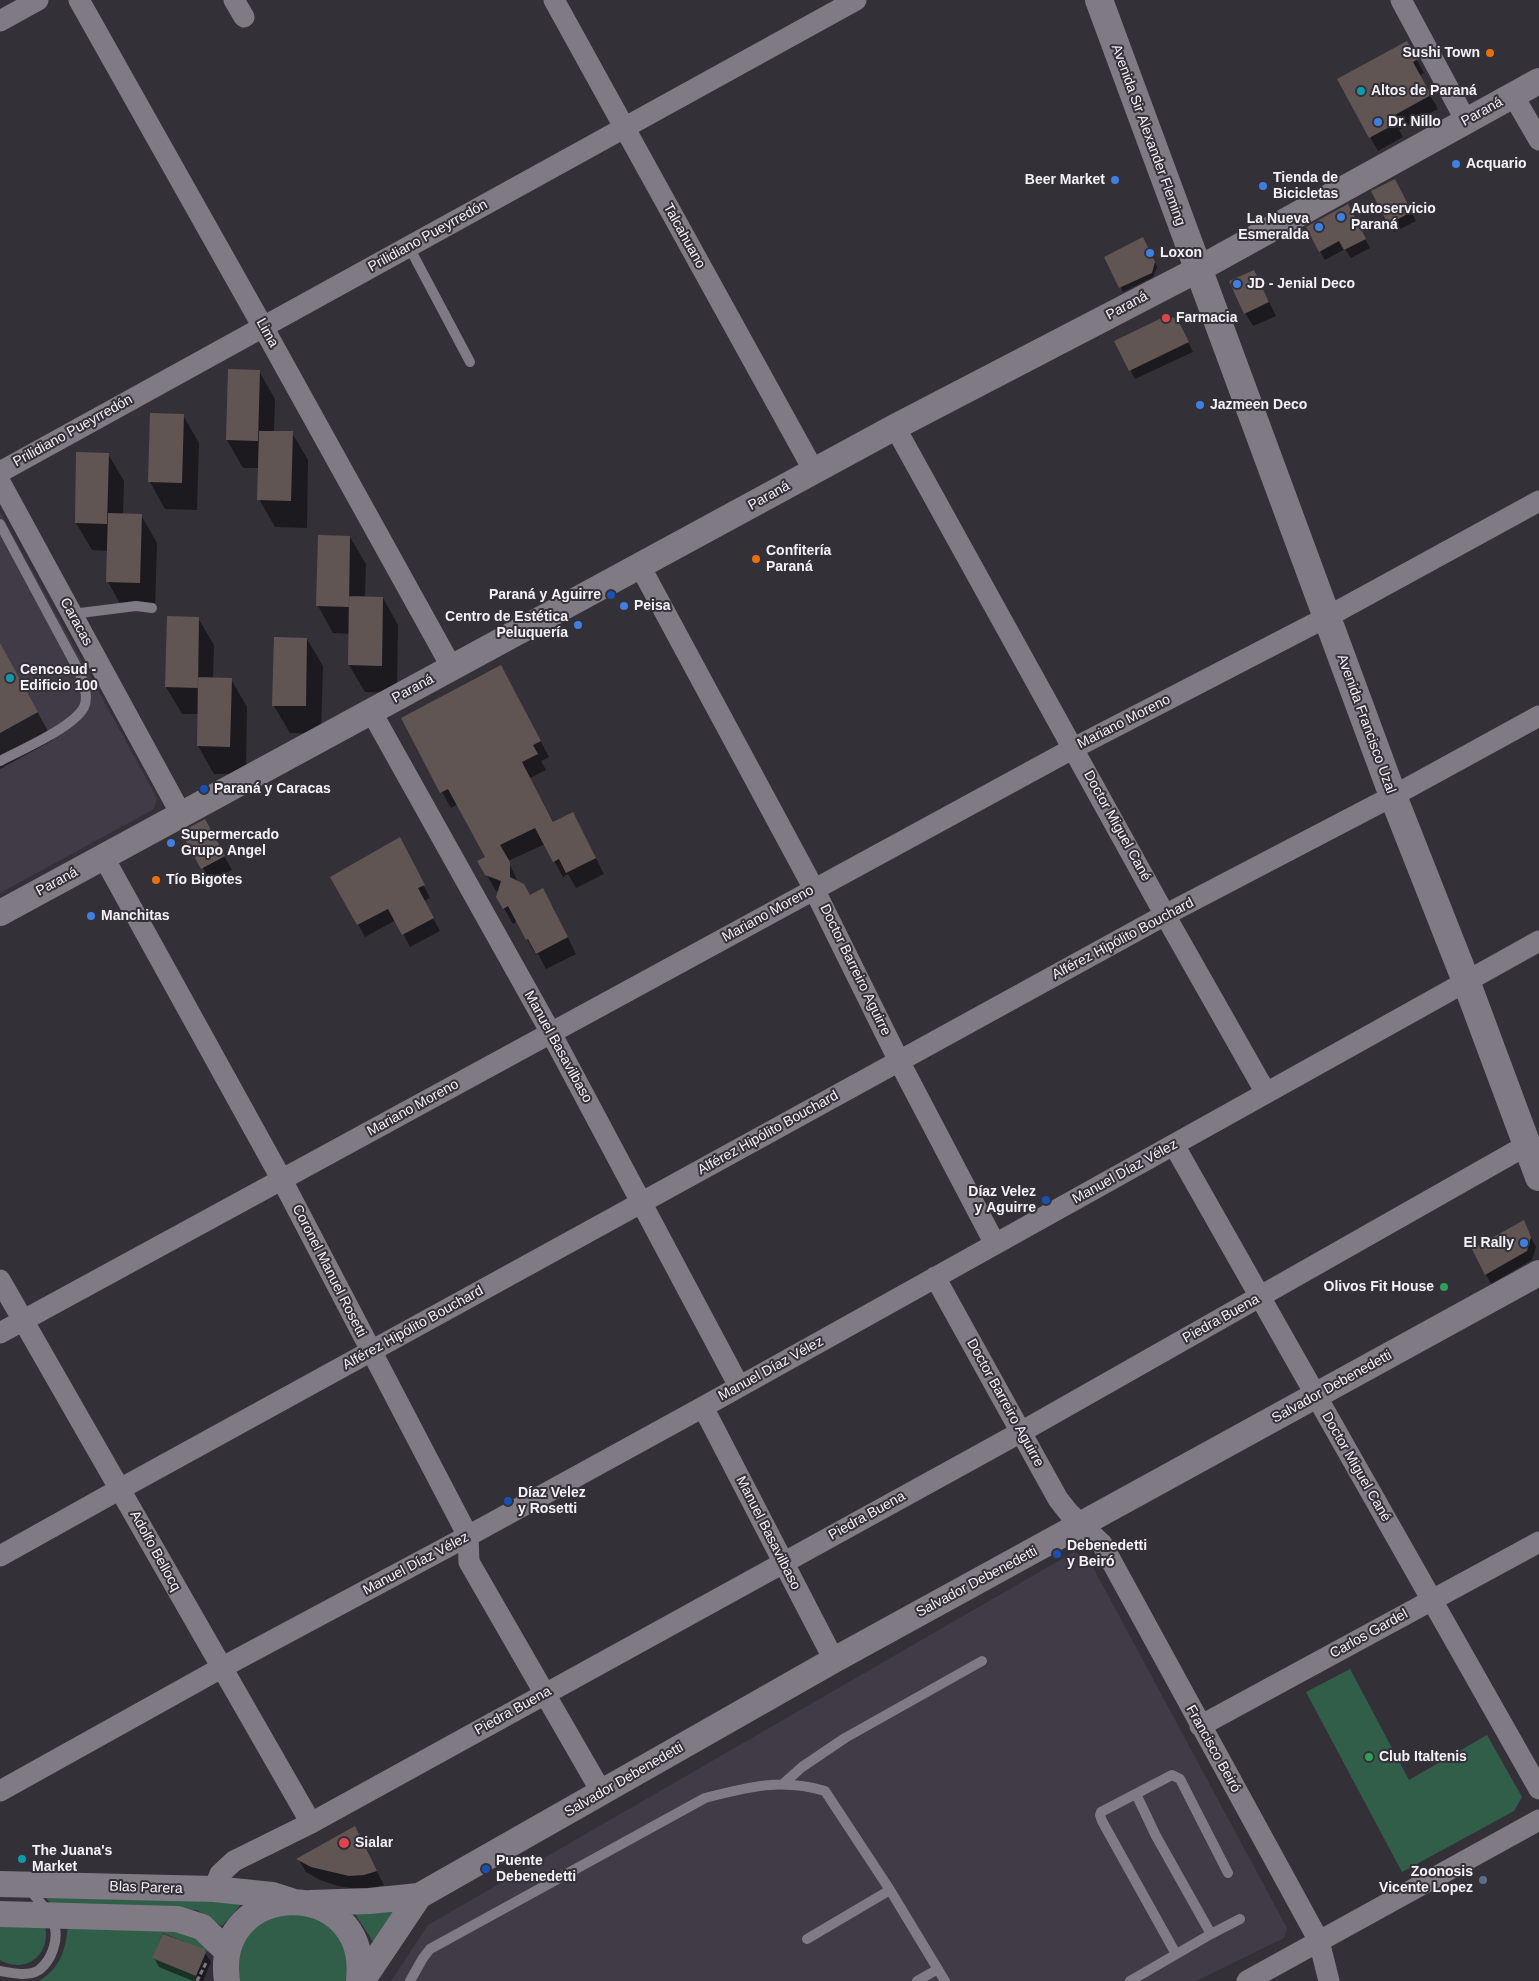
<!DOCTYPE html>
<meta charset="utf-8">
<style>
body{margin:0}
canvas{display:block;background:#343038}
</style>
<canvas width="1539" height="1981"></canvas>
<script>
const g = document.querySelector('canvas').getContext('2d');
g.lineJoin = 'round';
function fillPath(path, color) { g.fillStyle = color; g.fill(path, 'evenodd'); }
function trace(path, color, width, dash) { g.strokeStyle = color; g.lineWidth = width; g.lineCap = dash ? 'butt' : 'round'; g.setLineDash(dash || []); g.stroke(path); }
function label(font, color, halo, rows, align = 'center') {
  g.font = font + ' Arial,sans-serif'; g.lineWidth = 4; g.setLineDash([]); g.textBaseline = 'middle'; g.strokeStyle = halo; g.fillStyle = color; for (const [text, x, y, turn = 0] of rows) {
    g.save(); g.translate(x, y); g.rotate((+turn || 0) * Math.PI / 180); g.textAlign = isNaN(turn) ? turn : align; if (halo) g.strokeText(text, 0, 0); g.fillText(text, 0, 0); g.restore();
  }
}
fillPath(new Path2D(`
 M0,512L157,798L154,809L0,893Z
 M1074,1552L1089,1560L1287,1928L1284,1938L1196,1981H391L428,1925Z`), '#413a47');
fillPath(new Path2D(`
 M1350,1669L1409,1780L1487,1735L1522,1797L1514,1811L1402,1872L1306,1692Z
 M42,1892L246,1899L222,1926L197,1910L50,1903Z
 M351,1908L399,1912L374,1943Z
 M331,1912L359,1981H227L251,1915Z
 M0,1919L43,1920C55,1950 29,1976 0,1960Z
 M68,1923L192,1926L211,1953L163,1933L153,1958L196,1976L201,1979L200,1981H39C62,1967 66,1948 68,1923Z`), '#315e48');
fillPath(new Path2D(`
 M1407,42L1424,73L1419,76L1438,109L1399,130L1403,137L1378,151L1338,80Z
 M1399,189L1416,221L1394,232L1373,192Z
 M1352,214L1370,248L1351,258L1345,249L1325,260L1320,251Z
 M1145,243L1157,267L1153,277L1123,292L1106,257Z
 M1254,271L1276,316L1253,326L1245,313Z
 M1183,331L1193,352L1135,379L1116,342Z
 M229,371H259L275,399L274,432L292,433L308,460L307,528L275,527L259,499V468H243L227,440Z
 M183,415L199,443L197,510L165,509L150,482Z
 M108,454L124,481L123,515H141L157,543L155,610L123,609L108,582V551L92,550L76,523Z
 M350,537L366,564L365,598H383L398,625L397,693L365,692L349,665L350,634L333,633L318,606Z
 M198,618L214,645L213,679H231L247,707L246,774H214L198,746V714H182L166,687Z
 M307,639L323,666L321,734L290,733L274,706Z
 M0,645L53,740L0,769Z
 M510,682L549,757L541,761L546,770L530,778L554,823L581,829L604,874L576,888L568,874L563,877L545,844L508,861L518,882L529,896L552,905L576,954L546,969L538,954L536,955L517,921L513,924L497,896L498,892L496,891L479,862L486,858L458,804L451,808L442,792Z
 M212,834L232,870L210,881L203,868Z
 M406,851L430,898L424,901L440,931L410,947L396,920L365,937L332,877Z
 M1523,1222L1536,1247L1532,1260L1491,1284L1473,1250Z
 M362,1842L384,1885L373,1888L357,1889L338,1886L320,1880L306,1872L298,1859Z
 M205,1953L211,1962L203,1981H193L159,1967L154,1958Z`), '#0007');
fillPath(new Path2D(`
 M1407,41L1418,59L1413,62L1431,95L1393,116L1397,123L1369,138L1337,79Z
 M1395,179L1412,212L1388,224L1371,191Z
 M1348,204L1366,239L1344,250L1339,241L1319,252L1306,227Z
 M1143,237L1155,262L1152,273L1119,288L1104,257Z
 M1254,270L1269,302L1244,314L1229,281Z
 M1168,315L1178,320L1189,342L1129,371L1114,341Z
 M228,369L260,370L258,441L226,440Z
 M150,413L184,414L182,483L148,482Z
 M259,431H293L291,501L257,500Z
 M76,452L109,453L107,524L75,523Z
 M108,513L142,514L140,583L106,582Z
 M318,535L350,536L349,607L316,606Z
 M349,596L383,597L382,666L348,665Z
 M167,616L199,617L198,688L165,687Z
 M274,637L307,638L306,706H272Z
 M0,643L38,712L0,733Z
 M501,665L541,741L533,745L538,754L522,762L553,822L573,812L596,858L566,873L559,859L553,862L535,828L500,845L510,862V877L524,884L530,895L543,888L568,937L536,954L528,939L526,940L508,906L503,909L496,897L501,881L485,875L477,861L485,857L448,789L440,793L401,718Z
 M198,677L232,678L230,747L197,746Z
 M205,819L225,856L201,869L181,832Z
 M400,837L425,885L418,888L434,918L402,935L388,909L357,925L330,877Z
 M1524,1220L1531,1237L1527,1251L1485,1275L1472,1249Z
 M355,1826L377,1871L364,1875L349,1876L311,1867L296,1859Z
 M163,1934L204,1949L206,1952L196,1976L152,1958Z`), '#605553');
trace(new Path2D(`
 M197,1981L206,1963`), '#7c7880', 3, [5, 2.5]);
trace(new Path2D(`
 M409,247L470,362
 M0,524L80,673C83,684 89,696 84,707C74,727 21,750 0,761
 M72,614L136,606L152,608
 M783,1784L802,1767L845,1738L982,1661
 M1136,1794L1156,1836L1211,1934
 M807,1939L890,1890
 M1176,1954L1102,1821L1100,1815L1101,1812L1172,1775L1180,1779L1228,1873
 M0,1971C11,1973 29,1977 39,1970C52,1960 59,1939 54,1924C49,1911 38,1900 29,1889
 M410,1981L423,1958L430,1949L705,1798C748,1787 781,1778 825,1791L890,1890L945,1981
 M917,1981L938,1969
 M1130,1981L1211,1934L1240,1919`), '#7f7a83', 10);
trace(new Path2D(`
 M79,0L263,327L452,668
 M234,0L244,17
 M554,0L814,471
 M1401,0L1466,121
 M0,21L38,0
 M1513,95L1539,140
 M895,427L1165,915L1266,1093
 M0,472L856,0
 M0,482L181,814
 M640,566L814,889L899,1061L995,1244
 M371,711L551,1033L739,1386
 M103,856L282,1180L468,1536L469,1562L602,1793
 M1174,1145L1539,1789
 M935,1277L1058,1499L1069,1513L1102,1544L1319,1941L1329,1981
 M0,1280L311,1823
 M0,1333L1074,748L1327,617L1539,501
 M703,1407L834,1660
 M0,1556L120,1489L1165,915L1393,796L1539,716
 M1200,1726L1539,1542
 M0,1791L221,1668L468,1536L703,1407L1539,941
 M214,1889L220,1874L234,1861L311,1823L1021,1432L1527,1145
 M1247,1981L1539,1820`), '#7f7a83', 21);
trace(new Path2D(`
 M0,913L895,427L1197,270L1539,81
 M0,1884L214,1889L272,1895L291,1901
 M311,1903L369,1901L419,1896L834,1660L1539,1273
 M0,1914L177,1919L202,1927L227,1951
 M227,1981C212,1878 371,1874 359,1981
 M362,1981L419,1896`), '#7f7a83', 26);
trace(new Path2D(`
 M1099,0L1393,796L1466,981L1539,1177`), '#7f7a83', 28);
for (const [x, y, r, color] of [
 [1490,53,5,"#e8710a"],
 [1361,91,5,"#0f9aa8"],
 [1378,122,5,"#3f7fe0"],
 [1456,164,5,"#3f7fe0"],
 [1115,180,5,"#3f7fe0"],
 [1263,186,5,"#3f7fe0"],
 [1341,217,5,"#3f7fe0"],
 [1319,227,5,"#3f7fe0"],
 [1150,253,5,"#3f7fe0"],
 [1237,284,5,"#3f7fe0"],
 [1166,318,5,"#e0444e"],
 [1200,405,5,"#3f7fe0"],
 [756,559,5,"#e8710a"],
 [611,595,5,"#1a4fb4"],
 [624,606,5,"#3f7fe0"],
 [578,625,5,"#3f7fe0"],
 [10,678,5,"#0f9aa8"],
 [204,789,5,"#1a4fb4"],
 [171,843,5,"#3f7fe0"],
 [156,880,5,"#e8710a"],
 [91,916,5,"#3f7fe0"],
 [1046,1200,5,"#1a4fb4"],
 [1524,1243,5,"#3f7fe0"],
 [1444,1287,5,"#2e9e5b"],
 [508,1501,5,"#1a4fb4"],
 [1057,1554,5,"#1a4fb4"],
 [1369,1757,5,"#2e9e5b"],
 [344,1843,6,"#e0444e"],
 [22,1859,5,"#0f9aa8"],
 [486,1869,5,"#1a4fb4"],
 [1483,1880,5,"#5c6f8a"]
]) { const dot = new Path2D(); dot.arc(x, y, r, 0, 2 * Math.PI); g.fillStyle = color; g.fill(dot); trace(dot, '#343038', 2); }
label('bold 14px', '#f4f1f7', '#343038', [
 ["Sushi Town",1480,53,"right"],
 ["Altos de Paraná",1371,91],
 ["Dr. Nillo",1388,122],
 ["Acquario",1466,164],
 ["Tienda de",1273,178],
 ["Bicicletas",1273,194],
 ["Beer Market",1105,180,"right"],
 ["Autoservicio",1351,209],
 ["Paraná",1351,225],
 ["La Nueva",1309,219,"right"],
 ["Esmeralda",1309,235,"right"],
 ["Loxon",1160,253],
 ["JD - Jenial Deco",1247,284],
 ["Farmacia",1176,318],
 ["Jazmeen Deco",1210,405],
 ["Confitería",766,551],
 ["Paraná",766,567],
 ["Paraná y Aguirre",601,595,"right"],
 ["Peisa",634,606],
 ["Centro de Estética",568,617,"right"],
 ["Peluquería",568,633,"right"],
 ["Cencosud -",20,670],
 ["Edificio 100",20,686],
 ["Paraná y Caracas",214,789],
 ["Supermercado",181,835],
 ["Grupo Angel",181,851],
 ["Tío Bigotes",166,880],
 ["Manchitas",101,916],
 ["Díaz Velez",1036,1192,"right"],
 ["y Aguirre",1036,1208,"right"],
 ["El Rally",1514,1243,"right"],
 ["Olivos Fit House",1434,1287,"right"],
 ["Díaz Velez",518,1493],
 ["y Rosetti",518,1509],
 ["Debenedetti",1067,1546],
 ["y Beiró",1067,1562],
 ["Club Italtenis",1379,1757],
 ["Sialar",355,1843],
 ["The Juana's",32,1851],
 ["Market",32,1867],
 ["Puente",496,1861],
 ["Debenedetti",496,1877],
 ["Zoonosis",1473,1872,"right"],
 ["Vicente Lopez",1473,1888,"right"]
], 'left');
label('14px', '#f4f1f7', '#343038', [
 ["Paraná",1482,112,-29],
 ["Avenida Sir Alexander Fleming",1148,135,70],
 ["Prilidiano Pueyrredón",428,236,-29],
 ["Talcahuano",684,236,61],
 ["Paraná",1127,306,-28],
 ["Lima",267,333,61],
 ["Prilidiano Pueyrredón",73,431,-29],
 ["Paraná",769,496,-29],
 ["Caracas",76,622,61],
 ["Paraná",413,689,-28],
 ["Mariano Moreno",1124,722,-27],
 ["Avenida Francisco Uzal",1366,724,70],
 ["Doctor Miguel Cané",1117,826,61],
 ["Paraná",57,882,-28],
 ["Mariano Moreno",768,914,-29],
 ["Alférez Hipólito Bouchard",1123,939,-28],
 ["Doctor Barreiro Aguirre",855,970,64],
 ["Manuel Basavilbaso",558,1047,61],
 ["Mariano Moreno",413,1108,-29],
 ["Alférez Hipólito Bouchard",768,1133,-29],
 ["Manuel Díaz Vélez",1125,1172,-29],
 ["Coronel Manuel Rosetti",329,1271,63],
 ["Piedra Buena",1221,1319,-29],
 ["Alférez Hipólito Bouchard",413,1328,-29],
 ["Manuel Díaz Vélez",771,1369,-29],
 ["Salvador Debenedetti",1332,1387,-29],
 ["Doctor Barreiro Aguirre",1005,1403,61],
 ["Doctor Miguel Cané",1356,1467,60],
 ["Piedra Buena",867,1516,-29],
 ["Manuel Basavilbaso",768,1533,63],
 ["Adolfo Bellocq",155,1551,61],
 ["Manuel Díaz Vélez",416,1564,-28],
 ["Salvador Debenedetti",977,1582,-28],
 ["Carlos Gardel",1369,1634,-29],
 ["Piedra Buena",513,1711,-29],
 ["Francisco Beiró",1213,1749,61],
 ["Salvador Debenedetti",624,1780,-30],
 ["Blas Parera",146,1888,2]
]);
</script>
